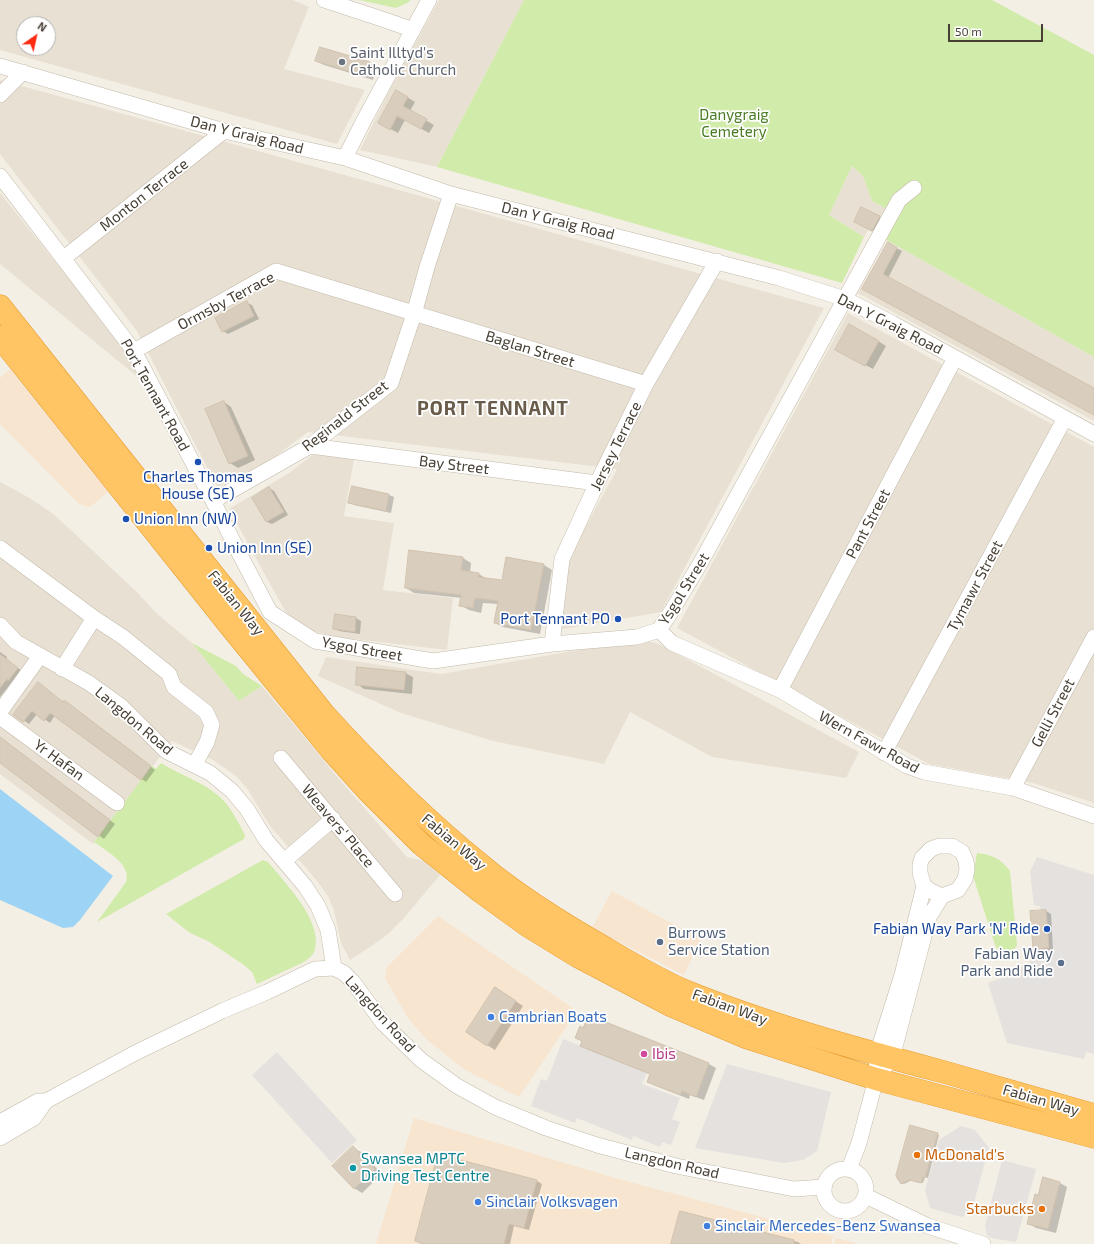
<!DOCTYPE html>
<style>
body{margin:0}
#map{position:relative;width:1094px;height:1244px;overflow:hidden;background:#f4efe5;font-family:"Exo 2",sans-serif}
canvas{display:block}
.north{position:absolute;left:16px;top:16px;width:40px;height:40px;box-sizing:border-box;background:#fff;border:1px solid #b5b2ae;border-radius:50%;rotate:34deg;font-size:11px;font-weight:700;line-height:16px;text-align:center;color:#473f34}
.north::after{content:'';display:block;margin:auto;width:14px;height:18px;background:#ff2b11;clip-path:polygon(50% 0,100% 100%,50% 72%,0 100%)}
.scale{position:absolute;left:948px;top:24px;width:95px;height:18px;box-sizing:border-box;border:2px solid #473f34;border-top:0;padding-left:5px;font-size:12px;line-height:14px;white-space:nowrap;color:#473f34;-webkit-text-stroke:3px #fff;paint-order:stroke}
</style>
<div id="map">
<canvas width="1094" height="1244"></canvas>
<div class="north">N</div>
<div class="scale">50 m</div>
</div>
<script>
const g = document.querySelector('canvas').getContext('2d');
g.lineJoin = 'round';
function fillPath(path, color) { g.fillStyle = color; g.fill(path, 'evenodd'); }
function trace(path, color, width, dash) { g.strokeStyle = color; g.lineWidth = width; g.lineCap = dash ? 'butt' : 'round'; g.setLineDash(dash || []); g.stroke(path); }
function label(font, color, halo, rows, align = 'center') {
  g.font = font + ' "Exo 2",sans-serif'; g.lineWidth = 3.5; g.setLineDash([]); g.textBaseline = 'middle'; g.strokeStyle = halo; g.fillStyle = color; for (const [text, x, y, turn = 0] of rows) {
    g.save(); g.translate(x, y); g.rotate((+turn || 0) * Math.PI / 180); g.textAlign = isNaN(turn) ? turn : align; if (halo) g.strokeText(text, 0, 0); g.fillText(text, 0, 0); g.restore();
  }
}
fillPath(new Path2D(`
 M0,0H293L309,7L284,69L365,90L337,144L0,50ZM24,24H48V48H24Z
 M439,0H524L437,167L360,150L388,93Z
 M0,80L233,144L824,308L661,612L558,630L570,555L617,469L308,432L269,461L217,487L137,331L0,154Z
 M852,166L863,176L872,201L887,209L874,233L868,230L864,237L829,215Z
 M0,193L129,354L140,379L0,264Z
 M888,241L1094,357V421L858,293Z
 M848,313L1094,447V803L1033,783L929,764L677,628Z
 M315,453L354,459L344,516L394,523L383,590L453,598L447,650L336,637L305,629L295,623L285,611L229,509L289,473Z
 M0,482L28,497L52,513L74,533L139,594L155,612L192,643L239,701L262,686L334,773L407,857L424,861L440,875L404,918L388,934L370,947L350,960L341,943L334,911L328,896L317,881L270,826L248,790L236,776L213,760L172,741L93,844L0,774Z
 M641,639L659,644L859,752L846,778L712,757L630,712L604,764L493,741L401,713L318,676L326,657L441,674Z`), '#e8e1d3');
fillPath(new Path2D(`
 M10,369L108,492L90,507L79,504L0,424V378Z
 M612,891L701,939L684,975L592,928Z
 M438,916L577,1011L519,1097L465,1070L426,1039L408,1018L385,978L387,967Z
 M414,1118L615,1178L833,1236L831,1244H376Z
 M836,1238L859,1244H834Z`), '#f7e5cf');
fillPath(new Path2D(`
 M359,0H411L407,3L396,8Z
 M524,0H992L1094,55V357L874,233L887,209L872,201L863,176L852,166L829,215L864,237L842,283L437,167Z
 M192,643L236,666L243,674L262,686L239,701Z
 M161,763C182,776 207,783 224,801C233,811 239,824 245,835L244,839L97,922L126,882C132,864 106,851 94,842L152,766L156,769Z
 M977,853C993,855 1000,858 1010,871L1017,945C1010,957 1001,958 995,945L973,876Z
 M263,860L268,862C285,883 322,920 315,949C314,955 308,959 304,962L257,984L252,972L244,965L208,941L190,933L166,914Z`), '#d1ebab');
fillPath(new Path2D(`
 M1037,857L1094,875V1054L1086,1052L1084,1059L1007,1043L988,983L1011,974L1044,952V948H1049L1046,911L1040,910V906L1034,905L1030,872Z
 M563,1039L647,1072L642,1084L680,1098L672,1119L680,1122L671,1145L662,1142L660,1147L633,1136L632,1140L577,1118L575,1123L531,1106L541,1079L547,1081Z
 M277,1052L357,1140L332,1163L252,1075Z
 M727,1064L831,1092L817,1151L803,1160L784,1163L695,1148Z
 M961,1126L975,1130L989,1148L971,1213L961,1217L930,1208L925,1190L939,1140Z
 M1002,1160L1036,1169L1016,1242L991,1238L987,1235L985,1226Z`), '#e4e1de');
fillPath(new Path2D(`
 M0,789L113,876L80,920L73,927L63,928L0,900Z`), '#9dd4f5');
fillPath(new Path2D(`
 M316,61L370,63L377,67L373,80L324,65Z
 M397,91L415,102L410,111L434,125L429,133L405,120L398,133L379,123Z
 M879,217L884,220L877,233L860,225Z
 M888,244L902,251L888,278L1094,390V414L868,292Z
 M247,303L252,305L259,319L228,334L223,331Z
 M878,341L886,346L873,369L844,354Z
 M224,402L231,407L255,460L238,468L230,463Z
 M269,488L274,491L288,515L272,524L267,522L253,498Z
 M389,495L394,497L391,513L354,505L349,502Z
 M463,558L471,563L470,573L479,574L487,579L503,581L544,565L552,570L540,634L503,627L495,623L498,604L483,603L481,613L469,610L460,605L462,598L414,593L406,588Z
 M336,615L356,618L361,621L360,634L339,631L334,628Z
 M0,652L7,657L6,659L22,671L13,683L12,682L0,697Z
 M405,673L413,677L412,694L364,689L357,684Z
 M63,702L69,704L155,770L146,782L55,715L50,723L37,714L29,724L15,714Z
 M0,742H6L115,824L104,839L0,762Z
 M1046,911L1051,914L1053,950L1039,951L1034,948Z
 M503,993L523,1006L495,1050L487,1045Z
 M576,1038L709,1064L716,1068L704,1100L690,1095L689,1099L656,1086L648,1082L651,1074L589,1050L581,1046L583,1041Z
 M937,1134L939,1135L928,1178L925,1177L923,1183L912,1180L904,1184L901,1183Z
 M353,1148L361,1152L382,1174L362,1193L354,1188Z
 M537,1181L542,1184L529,1230L514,1226L510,1244H422L416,1241Z
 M1060,1183L1067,1187L1056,1233L1036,1228L1028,1223L1039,1196Z
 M680,1213L798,1242L801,1244H672Z`), '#0003');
const building = new Path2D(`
 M320,47L370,62L365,76L315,61Z
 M396,90L408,97L403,106L427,119L421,129L397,116L390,130L378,123Z
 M861,207L880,216L872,231L854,222Z
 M888,242L897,248L883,274L1094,388V415L862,289Z
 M247,301L254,316L222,332L215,318Z
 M849,324L879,341L865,366L835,350Z
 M224,401L248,456L229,464L205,409Z
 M352,486L389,494L386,511L348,503Z
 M269,487L284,512L266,522L252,498Z
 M409,550L463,557L461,570L479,573L478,577L502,580L506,557L544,564L531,630L494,623L498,601L475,598L473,608L459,606L461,595L405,588Z
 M335,614L356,617L355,632L333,629Z
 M0,654L18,668L8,681L7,679L0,688Z
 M357,667L406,672L404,690L356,685Z
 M38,682L63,702L64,700L151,766L141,780L50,713L44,721L32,711L23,722L13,715Z
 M0,737L110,820L98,837L0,763Z
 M1046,910L1049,948L1033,949L1030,911Z
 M495,987L516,1001L487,1046L466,1032Z
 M588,1015L709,1063L696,1097L682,1091L681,1095L647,1082L650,1074L580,1046L582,1041L575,1038L580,1026L583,1028Z
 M910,1125L938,1133L925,1178L923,1177L921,1183L909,1180L901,1184L896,1176Z
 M353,1146L375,1169L354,1189L332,1166Z
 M438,1154L537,1180L524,1228L509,1224L504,1244H424L415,1241Z
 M1043,1177L1060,1182L1048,1229L1027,1224L1035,1194L1038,1195Z
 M680,1211L794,1240V1244H671Z`);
fillPath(building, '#d9cdbd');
trace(building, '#d1c2ad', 1);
const minor = new Path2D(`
 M324,0C354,10 384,19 413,30
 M0,66L224,131L345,158L451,194L779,278L845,299L892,323L1094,434
 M0,95L23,72
 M345,158L363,122L429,0
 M0,176L134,351L213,501L237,549L270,612L315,641L433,661L552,644L637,637L659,630L671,612L701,562L899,200L914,188
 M64,258L224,131
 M134,351L276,271L646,384
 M310,446L597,483
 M213,501L310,446L391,383L414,314L427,267L451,194
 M0,548L94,618L123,637L169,674L174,687L206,712L212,725L207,742L195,764
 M0,625L16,642L89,683L121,706L166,751L210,773L232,791L247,809L266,840L305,886L318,906L328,930L334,968
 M659,630L672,643L780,690L907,766L924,772L1013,788L1094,816
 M552,644L562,559L597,483L646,384L717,261
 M62,669L94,618
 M780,690L955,358
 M0,712L40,656
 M0,717L117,803
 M884,753L1065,418
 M281,758L395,894
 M1013,788L1094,637
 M284,861L333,819
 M876,1079L892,1058L929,917L942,896L958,890L965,879L967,870L966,861L962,852L952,846H939L931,849L922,858L920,864V873L924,886L931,891L942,896
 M0,1122L38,1101H46
 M0,1138L34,1118L46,1101L137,1052L222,1011L267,992L315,969L334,968L344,973L353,982L383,1023L421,1060L457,1086L495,1107L546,1128L597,1145L676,1166L794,1189L824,1187
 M824 1190a21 21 0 1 1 42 0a21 21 0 1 1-42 0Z
 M849,1169L859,1143L876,1079L877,1054L902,975L924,886
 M866,1196L928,1226L983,1244`);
const highway = new Path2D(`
 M0,306L324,714C373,768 424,819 481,865C519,897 563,924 607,949C632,964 658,979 685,991C769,1025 857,1049 944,1072C994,1086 1044,1101 1094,1115
 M0,337L230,626L331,750L367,790L421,844L481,892L528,926L577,956L672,1006L745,1037L876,1079L1094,1137`);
trace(minor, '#c3b9aa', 16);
trace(highway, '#e79b2c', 23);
trace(minor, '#fff', 15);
trace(highway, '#ffc565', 22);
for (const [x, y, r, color] of [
 [342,62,4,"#6b7280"],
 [198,462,4,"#1a4fb4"],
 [126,519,4,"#1a4fb4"],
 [209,548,4,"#1a4fb4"],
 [618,619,4,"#1a4fb4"],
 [1047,929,4,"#1a4fb4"],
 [660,942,4,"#5c6f8a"],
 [1061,963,4,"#5c6f8a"],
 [491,1017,4,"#3f7fe0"],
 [644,1054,4,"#d1479c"],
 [917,1155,4,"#e8710a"],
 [353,1168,4,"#0f9aa8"],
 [478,1202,4,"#3f7fe0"],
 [1042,1209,4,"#e8710a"],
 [707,1226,4,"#3f7fe0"]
]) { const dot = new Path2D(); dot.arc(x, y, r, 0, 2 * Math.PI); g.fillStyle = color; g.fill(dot); trace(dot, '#fff', 1.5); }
label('15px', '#5b616d', '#fff', [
 ["Saint Illtyd's",350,53],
 ["Catholic Church",350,70]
], 'left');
label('15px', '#497c24', '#fff', [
 ["Danygraig",734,115],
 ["Cemetery",734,132]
]);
label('15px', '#473f34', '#fff', [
 ["Dan Y Graig Road",247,135,14],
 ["Monton Terrace",144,195,-38],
 ["Dan Y Graig Road",558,221,14],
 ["Ormsby Terrace",226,301,-28],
 ["Dan Y Graig Road",890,324,27],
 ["Baglan Street",530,349,17],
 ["Port Tennant Road",155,395,61],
 ["Reginald Street",345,416,-38],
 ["Jersey Terrace",616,446,-64],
 ["Bay Street",454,465,7],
 ["Pant Street",868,524,-62],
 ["Tymawr Street",975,586,-62],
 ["Ysgol Street",684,589,-58],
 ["Fabian Way",236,603,51],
 ["Ysgol Street",362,649,10],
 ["Gelli Street",1053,713,-62],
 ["Langdon Road",134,721,40],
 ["Wern Fawr Road",869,742,29],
 ["Yr Hafan",59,760,36],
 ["Weavers' Place",338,826,50],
 ["Fabian Way",454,842,40],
 ["Fabian Way",730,1007,20],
 ["Langdon Road",380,1014,48],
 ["Fabian Way",1041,1100,16],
 ["Langdon Road",672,1163,13]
]);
label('15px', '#164399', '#fff', [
 ["Charles Thomas",198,477,"center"],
 ["House (SE)",198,494,"center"],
 ["Union Inn (NW)",134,519],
 ["Union Inn (SE)",217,548],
 ["Port Tennant PO",610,619,"right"],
 ["Fabian Way Park 'N' Ride",1039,929,"right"]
], 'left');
label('15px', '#4e5e75', '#fff', [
 ["Burrows",668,933],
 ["Service Station",668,950],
 ["Fabian Way",1053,954,"right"],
 ["Park and Ride",1053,971,"right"]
], 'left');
label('15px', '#366cbe', '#fff', [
 ["Cambrian Boats",499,1017],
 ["Sinclair Volksvagen",486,1202],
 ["Sinclair Mercedes-Benz Swansea",715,1226]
], 'left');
label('15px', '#b23c85', '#fff', [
 ["Ibis",652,1054]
], 'left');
label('15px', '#c56008', '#fff', [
 ["McDonald's",925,1155],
 ["Starbucks",1034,1209,"right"]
], 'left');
label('15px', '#0d838f', '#fff', [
 ["Swansea MPTC",361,1159],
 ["Driving Test Centre",361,1176]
], 'left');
g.letterSpacing = '1px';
label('bold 19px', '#6a5c4b', '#fff', [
 ["PORT TENNANT",493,409]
]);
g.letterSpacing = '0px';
</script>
